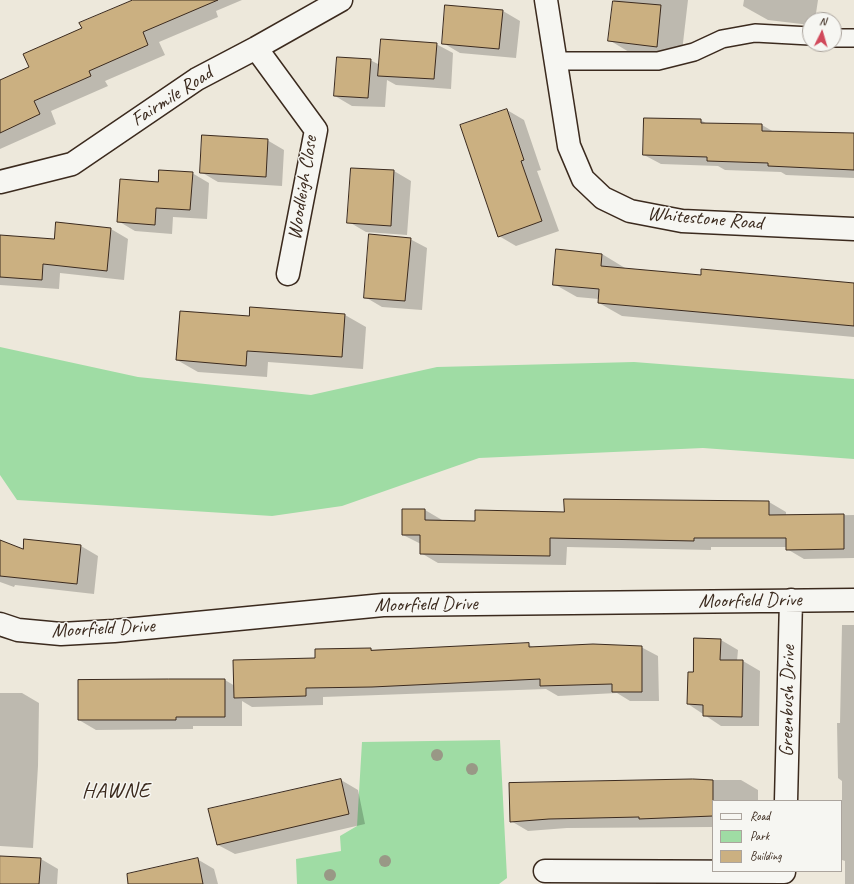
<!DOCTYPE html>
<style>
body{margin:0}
#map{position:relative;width:854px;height:884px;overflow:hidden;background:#ede8db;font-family:Caveat,sans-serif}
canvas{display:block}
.legend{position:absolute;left:712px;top:800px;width:130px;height:72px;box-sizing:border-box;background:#f6f6f2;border:1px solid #aba49d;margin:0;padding:5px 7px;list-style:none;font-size:12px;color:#3b2a1e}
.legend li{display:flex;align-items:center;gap:8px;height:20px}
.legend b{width:20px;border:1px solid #aba49d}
.north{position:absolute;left:802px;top:12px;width:40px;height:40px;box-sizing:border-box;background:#f6f6f2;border:1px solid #aba49d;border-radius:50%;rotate:5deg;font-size:11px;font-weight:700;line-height:16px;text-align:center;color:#3b2a1e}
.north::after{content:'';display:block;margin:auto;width:14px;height:18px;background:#d1495b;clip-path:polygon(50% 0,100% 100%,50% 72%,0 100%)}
</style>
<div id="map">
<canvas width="854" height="884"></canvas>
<ul class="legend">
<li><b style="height:5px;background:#f6f6f2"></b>Road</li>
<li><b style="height:11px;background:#9fdca4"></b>Park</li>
<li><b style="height:11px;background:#cbb081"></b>Building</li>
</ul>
<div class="north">N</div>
</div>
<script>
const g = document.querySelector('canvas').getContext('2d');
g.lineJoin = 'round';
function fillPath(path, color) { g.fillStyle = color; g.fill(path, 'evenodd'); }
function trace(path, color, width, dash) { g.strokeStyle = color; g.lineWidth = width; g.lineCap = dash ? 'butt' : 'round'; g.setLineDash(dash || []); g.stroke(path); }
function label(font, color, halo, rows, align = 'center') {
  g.font = font + ' Caveat,sans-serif'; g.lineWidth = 3; g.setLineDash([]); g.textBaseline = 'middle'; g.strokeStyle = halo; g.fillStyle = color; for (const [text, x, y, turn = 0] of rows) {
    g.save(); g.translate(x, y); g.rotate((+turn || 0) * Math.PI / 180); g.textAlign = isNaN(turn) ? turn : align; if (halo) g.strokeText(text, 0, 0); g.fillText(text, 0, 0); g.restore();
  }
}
fillPath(new Path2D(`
 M0,347L138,377L311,395L437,367L634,362L854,379V459L703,448L479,458L342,506L272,516L17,500L0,475Z
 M500,740L507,878L499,884H297L296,859L341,851L340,836L357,826L362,742Z`), '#9fdca4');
fillPath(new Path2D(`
 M135,0H242L216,11L218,17L159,42L165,55L105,81L108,86L51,111L56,124L0,149V81L30,68L83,29Z
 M614,0H688L681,60L634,55L609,40Z
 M744,0H818L815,20H810V25L768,20L743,6Z
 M503,11L520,21L516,58L460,53L443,43Z
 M436,44L453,53L451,89L396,85L387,80L385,107L352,106L335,96L370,60L380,65Z
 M507,110L524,120L541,170L537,171L559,231L516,246L499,236Z
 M645,119L701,120L707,124L762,125L774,132L854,134V178L786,175L781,172L725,170L718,166L661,164L644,155Z
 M267,140L284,150L282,186L218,182L201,172Z
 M352,169L394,171L411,181L407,235L366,232L349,222Z
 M192,173L209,183L207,219L173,217L172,234L135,231L118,221L159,183Z
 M57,223L111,229L128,239L124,280L60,273L59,289L0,285V236L55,240Z
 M410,239L427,248L422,310L382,307L365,297Z
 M557,250L602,254L625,268V269L701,277L854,284V337L622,316L599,303V299L577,297L554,284Z
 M345,315L366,327L363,369L268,362L267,377L198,372L177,360L250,317Z
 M769,502L786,512V516L854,515V558L804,559L787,549V547H711V550L567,547L566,565L438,563L421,553V544L403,535L425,510L442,520V522H476L565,513Z
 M0,541L24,551L25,541L81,546L98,556L94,594L15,585L14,587L0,582Z
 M842,625H854V884H845V861L842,860V781L838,778L837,723H840Z
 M721,640L738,650L737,661H743L760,671L759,726H721L688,704L694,673Z
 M528,644L534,648L641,647L658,656L659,701H630L617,693L558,696L546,689L323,697V705L252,707L242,701V726H193V729L96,730L79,720L225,680L235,686L316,659V650L371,649L374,651Z
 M0,693H22L39,703L38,766L33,848L0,846Z
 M341,780L358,790L365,824L235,854L218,845Z
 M693,780H741L758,790V801H713V827L567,828L528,831L511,821Z
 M0,857L41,859L58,869L57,884H0Z
 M197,859L214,869L218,884H166Z`), '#0003');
const building = new Path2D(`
 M133,0H218L143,32L148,45L89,71L91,76L34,101L40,114L0,133V80L29,67L23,54L82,28L79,23Z
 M613,1L661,5L657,47L608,41Z
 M445,5L503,10L499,49L442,44Z
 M381,39L437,43L434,79L378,76Z
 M337,57L371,59L368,98L334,96Z
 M507,109L524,160L521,161L542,221L498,237L460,125Z
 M644,118L701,119V123L762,124V131L854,133V170L768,166V163L707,161V157L643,155Z
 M202,135L268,139L266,177L200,173Z
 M351,168L394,170L391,226L347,223Z
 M159,170L193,172L190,210L156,208L155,225L117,222L120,179L158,182Z
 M56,222L111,228L107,271L43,264L42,280L0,277V235L54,239Z
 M369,234L411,238L405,301L364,298Z
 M556,249L602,254L601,266L701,275V269L854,283V326L598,303L599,289L553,285Z
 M250,307L345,314L342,357L247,351L246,366L176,360L180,311L249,316Z
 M564,499L769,501V515L844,514V549L786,550V538H694V541L550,538V556L420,554V535H402V509H425V520L475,521V510L564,512Z
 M24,539L81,545L77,584L0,576V540L23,549Z
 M694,638L721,639L720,660H743L742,717L703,716V705L687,704L688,672H693Z
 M529,643V647L593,644L642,646V692H612V684L540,686V679L372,687L306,688V696L234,698L233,660L315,658V649L371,648V650Z
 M169,679H225V717H176V720H78V680Z
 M341,779L349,814L217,845L208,809Z
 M693,779L713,780V816L639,819V817L549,819L510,822L509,783Z
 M0,856L41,858L39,884H0Z
 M198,858L203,884H128L127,874Z`);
fillPath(building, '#cbb081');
trace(building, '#3b2a1e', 1);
const lane = new Path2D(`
 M834,38H854
 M556,61H658L694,52L722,39L755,33L810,36`);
const street = new Path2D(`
 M546,0L569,146L583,179L603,198L630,211L682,221L854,229
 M256,48L316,130L288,274
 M0,182L72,164L197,79L256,48L341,0
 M0,624L18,630L61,634L114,631L383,605L854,600
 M786,801L791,600
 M545,871L784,872`);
trace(lane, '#3b2a1e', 20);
trace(street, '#3b2a1e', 25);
trace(lane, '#f6f6f2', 17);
trace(street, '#f6f6f2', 22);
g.fillStyle = '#999886';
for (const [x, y] of [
 [437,755],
 [472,769],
 [385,861],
 [330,875]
]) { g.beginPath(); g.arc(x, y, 6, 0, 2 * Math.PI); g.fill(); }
label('20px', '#3b2a1e', '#f6f6f2', [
 ["Fairmile Road",172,97,-33],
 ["Woodleigh Close",303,188,-81],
 ["Whitestone Road",705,219,5],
 ["Moorfield Drive",750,601,-1],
 ["Moorfield Drive",426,605,-1],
 ["Moorfield Drive",103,629,-3],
 ["Greenbush Drive",788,701,-89]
]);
g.letterSpacing = '1px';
label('22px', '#3b2a1e', '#f6f6f2', [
 ["HAWNE",116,791]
]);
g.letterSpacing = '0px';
</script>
